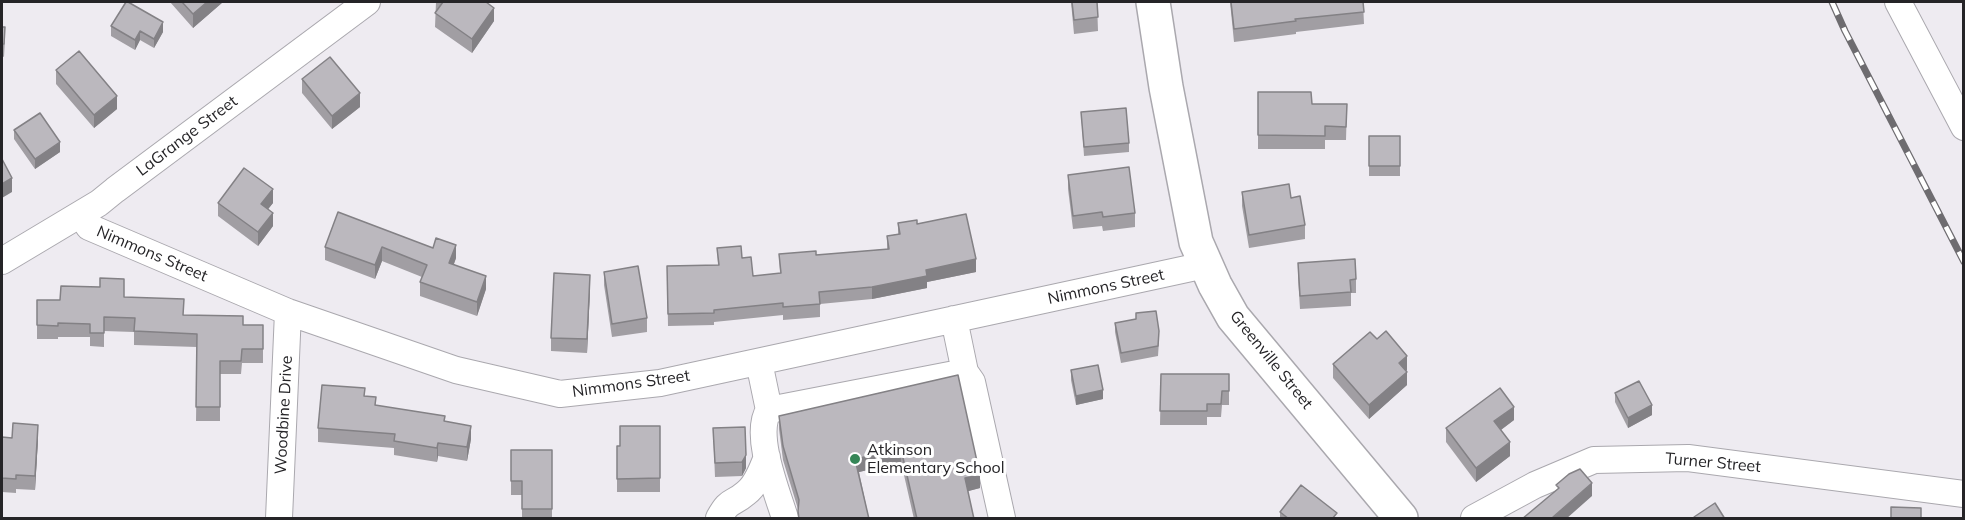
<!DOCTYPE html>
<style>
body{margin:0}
#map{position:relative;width:1965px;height:520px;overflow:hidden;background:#eeebf1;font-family:Mulish,sans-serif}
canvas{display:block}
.frame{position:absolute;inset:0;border:3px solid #252427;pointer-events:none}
</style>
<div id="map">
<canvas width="1965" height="520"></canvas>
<div class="frame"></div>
</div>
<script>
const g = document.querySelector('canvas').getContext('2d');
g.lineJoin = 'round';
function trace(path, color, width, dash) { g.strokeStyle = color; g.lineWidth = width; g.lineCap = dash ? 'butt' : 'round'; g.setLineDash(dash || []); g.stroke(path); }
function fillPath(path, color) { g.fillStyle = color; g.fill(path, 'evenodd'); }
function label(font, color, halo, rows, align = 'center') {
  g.font = font + ' Mulish,sans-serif'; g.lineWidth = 6; g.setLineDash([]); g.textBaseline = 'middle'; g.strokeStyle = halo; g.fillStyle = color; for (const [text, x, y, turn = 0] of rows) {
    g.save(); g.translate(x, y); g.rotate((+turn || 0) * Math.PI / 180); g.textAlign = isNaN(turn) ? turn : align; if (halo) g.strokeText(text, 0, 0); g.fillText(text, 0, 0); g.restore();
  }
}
const minor = new Path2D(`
 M1898,2L1964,127
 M81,215L89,227L288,312L456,370L560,394L660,383L1205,265
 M2,261L99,203L115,190L367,2
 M954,319L965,372L972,382L1002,518
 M759,362L769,410C753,434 777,492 785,518
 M769,410L965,372
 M279,518L288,312
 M719,518C730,498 731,506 746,493C757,485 762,469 767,457
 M1474,518L1535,485L1594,460L1688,458L1964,494`);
const major = new Path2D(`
 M1153,2L1166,87L1196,242L1215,285L1233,317L1401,518`);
trace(minor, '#aaa8ae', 28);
trace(major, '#aaa8ae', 36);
trace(minor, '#fff', 26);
trace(major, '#fff', 33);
const rail = new Path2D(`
 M1832,2L1845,31L1964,262`);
trace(rail, '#6e6c70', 7);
trace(rail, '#fff', 4.5, [14]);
fillPath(new Path2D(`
 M170,2H223L193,28Z
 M436,2H486L494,21L472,53L435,27Z
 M1071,2H1097L1098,31L1074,34Z
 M1230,2H1363L1364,24L1296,32V34L1234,42Z
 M111,26L163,32L154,48L140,40L135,50L111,36Z
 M2,27L5,39L4,57L2,56Z
 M56,70L117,109L94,128L56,84Z
 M302,79L360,107L332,129L302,93Z
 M1258,92L1312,104H1347L1346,140H1325V149H1258Z
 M1081,112L1129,143V152L1084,156Z
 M14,130L60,152L35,169L14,139Z
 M1369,136H1400V176H1369Z
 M1068,175L1135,213V227L1103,231L1102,226L1073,229L1068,189Z
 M1242,192L1291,198L1305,225V239L1249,248L1242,206Z
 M218,203H273L268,209L273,226L258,246L218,216Z
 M338,212L456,258L454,264L486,289L477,316L420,296V282L422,277L382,261L375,279L325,260V247Z
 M898,223L917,224L976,272L927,282V288L872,299L820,304V317L783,320V315L714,322V325L668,326L667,266L718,265L717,248L742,258L753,276L780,273L779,254L816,255L887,249V236L898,234Z
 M1298,263L1356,279V293H1351V306L1300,309L1298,277Z
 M604,272L647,318V332L612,337L604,285Z
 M590,289L587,353L551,351V338Z
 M124,297L184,315L243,325H263V363H242L241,374H220V421H196L197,347L134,345V332L104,331V347L90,346V337H58V339H37V300H60Z
 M1136,319L1159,341L1158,356L1121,363L1115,332V323Z
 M1377,339L1407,370L1406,371L1407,385L1369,419L1333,378V364Z
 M1071,370L1103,399L1076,405L1071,380Z
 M1161,374H1229V405H1222L1221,417H1207V425H1160Z
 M958,375L980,488L968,491L974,519H914L901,462L859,472L869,519H798V509L783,460L779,429V416Z
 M1615,393L1652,415L1628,428L1615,402Z
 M365,396L376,405L445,421L471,439L467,461L438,456L437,462L394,455V448L318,442V428Z
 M1514,420L1501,430L1510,456L1476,482L1446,442V428Z
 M660,426V492H617V446H620Z
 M745,427L746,468L742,476L715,477L713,428Z
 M2,437L38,439L35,490L16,489V493L2,492Z
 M511,450H552V519H522V495H511Z
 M1280,512L1337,519H1280Z`), '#a19ea3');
fillPath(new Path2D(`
 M207,2H223L193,28V14Z
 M494,8V21L472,53V39Z
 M163,22V32L154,48V39Z
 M140,31V40L135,50V40Z
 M360,93V107L332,129V116Z
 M117,96V109L94,128V115Z
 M60,142V152L35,169V159Z
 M12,178V192L2,198V184Z
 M273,189V203L261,218V204Z
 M273,213V226L258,246V232Z
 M456,245V258L449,277V263Z
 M382,247V261L375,279V265Z
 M976,259V272L927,282V288L872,299V287L926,270Z
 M590,275V289L587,353V339Z
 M486,276V289L477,316V302Z
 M1407,356V370L1399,377V363Z
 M1407,372V385L1369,419V405Z
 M1103,390V399L1076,405V396Z
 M1652,405V415L1628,428V418Z
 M1514,407V420L1494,435V421Z
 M38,425V439L35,490V476Z
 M471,426V439L467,461V447Z
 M1510,442V456L1476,482V468Z
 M438,443V456L437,462V448Z
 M901,449V462L855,473V459Z
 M746,455V468L742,476V462Z
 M980,475V488L965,492V478Z
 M1592,483V496L1566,519H1553V517Z`), '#838185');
const building = new Path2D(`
 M126,2H128L163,22L154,39L140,31L135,40L111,26Z
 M182,2H207L193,14Z
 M443,2H486L494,8L472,39L435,13Z
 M1072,2H1097L1098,17L1074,20Z
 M1231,2H1363L1364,12L1295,19L1296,21L1234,29Z
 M2,27H5L4,44H2Z
 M79,51L117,96L94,115L56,70Z
 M330,57L360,93L332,116L302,79Z
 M1258,92H1311L1312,104H1347L1346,127L1325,126V136L1258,135Z
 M1126,108L1129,143L1084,147L1081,112Z
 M40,113L60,142L35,159L14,130Z
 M1369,136H1400V166H1369Z
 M2,159L12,178L2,184Z
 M1129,167L1135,213L1103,217L1102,212L1073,216L1068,175Z
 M244,168L273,189L261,204L273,213L258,232L218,203Z
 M1289,184L1291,198L1300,196L1305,225L1249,235L1242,192Z
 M338,212L433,248L436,238L456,245L449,263L486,276L477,302L420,282L427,265L382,247L375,265L325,247Z
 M966,214L976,259L926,270L927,276L872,287L819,292L820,304L783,307V303L714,310V313L668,314L667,266L719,265L717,248L741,246L742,258L751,257L753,276L781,273L779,254L816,251V255L889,249L887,236L900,234L898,223L917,220V224Z
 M1355,259L1356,279L1350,280L1351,292L1300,296L1298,263Z
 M638,266L647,318L612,324L604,272Z
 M554,273L590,275L587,339L551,338Z
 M100,278L124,279V297L184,299L183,315L243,316V325H263V349H242L241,361H220V407H196L197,334L134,331L135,318L104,317V333H90V324L58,323V326L37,325V300H60L61,286L100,287Z
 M1156,311L1159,331L1158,346L1121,353L1115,323L1136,319V313Z
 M1386,331L1407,356L1399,363L1407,372L1369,405L1333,364L1370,332L1377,339Z
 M1098,365L1103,390L1076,396L1071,370Z
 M1161,374H1229V391H1222L1221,404H1207V411H1160Z
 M958,375L980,475L965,478L974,519H917L901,449L855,459L869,519H799L798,511L799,500L783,446L779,416Z
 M1639,381L1652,405L1628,418L1615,393Z
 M322,385L365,388L364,396L376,397L375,405L445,416L444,421L471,426L467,447L438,443L437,448L394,441L395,434L318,428Z
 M1500,388L1514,407L1494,421L1510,442L1476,468L1446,428Z
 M13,423L38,425L35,476L16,475V479L2,478V437L12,438Z
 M620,426H660V478L617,479V446H620Z
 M745,427L746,455L742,462L715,463L713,428Z
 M511,450H552V509H522V481H511Z
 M1580,469L1592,483L1553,517L1555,519H1522L1559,488L1556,485L1569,474Z
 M1301,485L1337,513L1332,519H1289L1280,512Z
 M1715,503L1725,519H1695L1694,517Z
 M1891,507L1921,508V519H1891Z`);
fillPath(building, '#bbb8be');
trace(building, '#838185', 1.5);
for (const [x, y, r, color] of [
 [855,459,6,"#358657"]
]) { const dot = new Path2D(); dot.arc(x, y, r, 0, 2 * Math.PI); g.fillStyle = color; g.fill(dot); trace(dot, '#fff', 2); }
label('16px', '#252427', '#fff', [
 ["LaGrange Street",187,136,-37],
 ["Nimmons Street",152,254,23],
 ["Nimmons Street",1106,287,-12],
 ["Greenville Street",1271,360,51],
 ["Nimmons Street",631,384,-8],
 ["Woodbine Drive",284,415,-87],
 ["Turner Street",1713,463,5]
]);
label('16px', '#252427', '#fff', [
 ["Atkinson",867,450],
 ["Elementary School",867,468]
], 'left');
</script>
